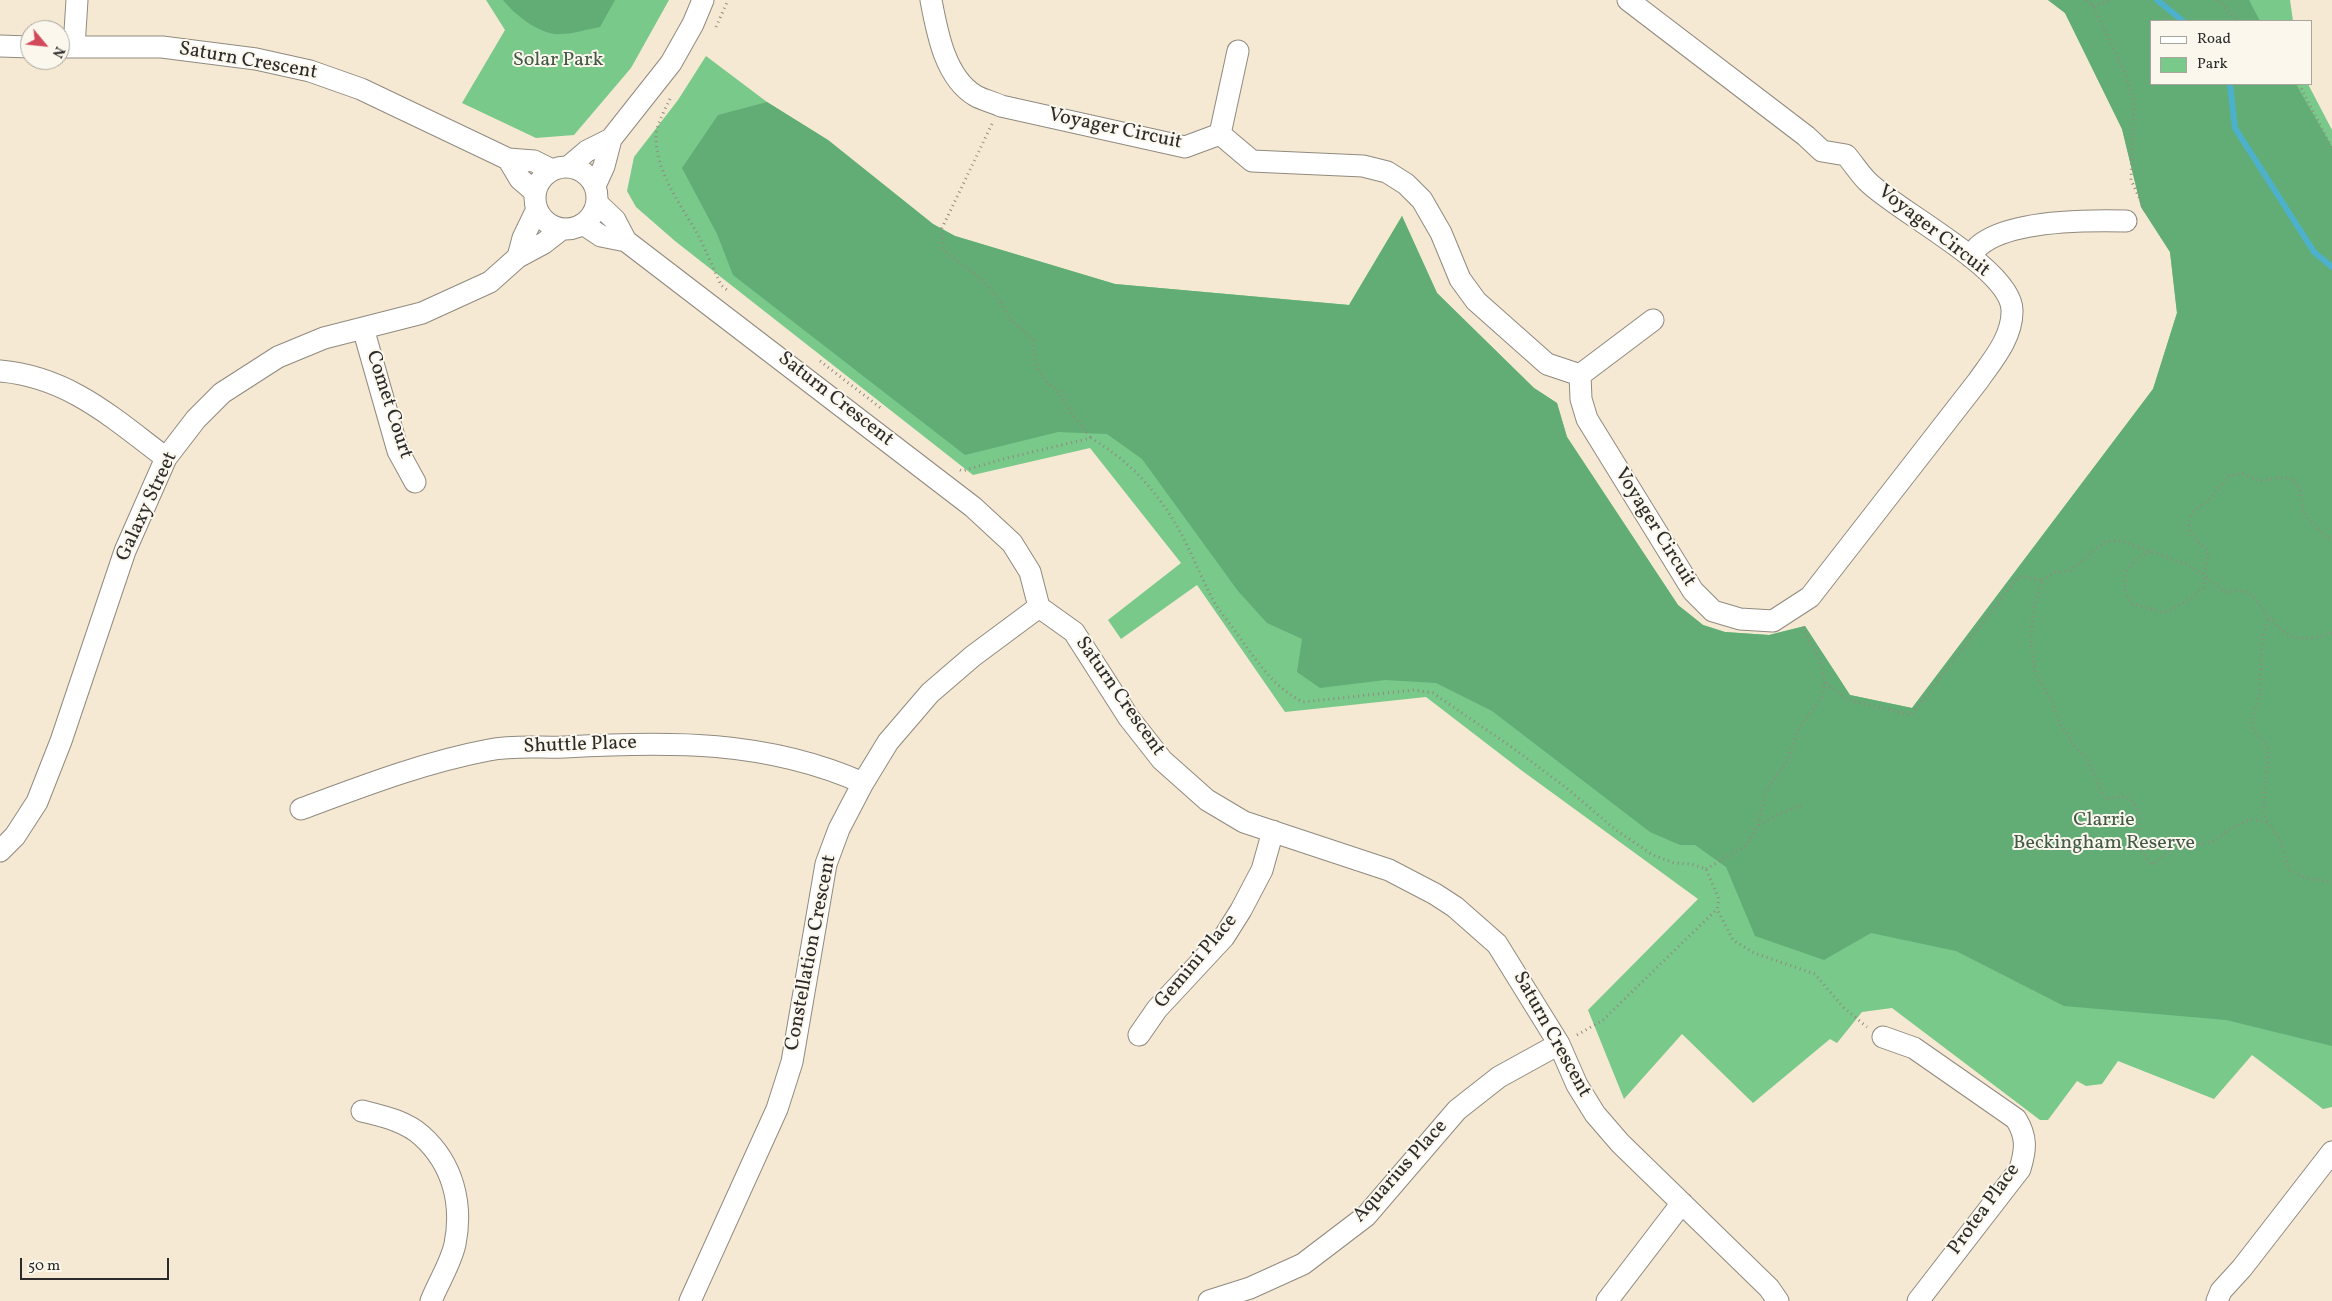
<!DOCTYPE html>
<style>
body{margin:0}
#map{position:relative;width:2332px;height:1301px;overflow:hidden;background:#f6e9d3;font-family:Vollkorn,serif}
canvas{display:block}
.legend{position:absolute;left:2150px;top:20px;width:162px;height:65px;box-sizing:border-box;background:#fbf7ec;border:1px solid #a8a59f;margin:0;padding:6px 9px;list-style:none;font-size:15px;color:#2b2b2b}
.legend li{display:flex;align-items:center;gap:10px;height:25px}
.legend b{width:25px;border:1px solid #a8a59f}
.north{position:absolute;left:20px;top:20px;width:50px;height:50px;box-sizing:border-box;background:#fbf7ec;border:1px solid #a8a59f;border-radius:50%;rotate:118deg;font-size:14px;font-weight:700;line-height:20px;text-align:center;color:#2b2b2b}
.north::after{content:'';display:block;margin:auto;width:18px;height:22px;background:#d1495b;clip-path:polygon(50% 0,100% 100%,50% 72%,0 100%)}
.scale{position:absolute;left:20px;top:1258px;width:149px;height:22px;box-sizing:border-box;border:2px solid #2b2b2b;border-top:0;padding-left:6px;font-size:15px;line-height:18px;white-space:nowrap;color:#2b2b2b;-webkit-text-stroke:4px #fbf7ec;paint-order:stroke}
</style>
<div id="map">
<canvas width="2332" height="1301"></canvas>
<ul class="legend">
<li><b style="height:6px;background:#fff"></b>Road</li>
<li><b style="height:14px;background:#78c98a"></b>Park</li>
</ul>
<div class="north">N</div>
<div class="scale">50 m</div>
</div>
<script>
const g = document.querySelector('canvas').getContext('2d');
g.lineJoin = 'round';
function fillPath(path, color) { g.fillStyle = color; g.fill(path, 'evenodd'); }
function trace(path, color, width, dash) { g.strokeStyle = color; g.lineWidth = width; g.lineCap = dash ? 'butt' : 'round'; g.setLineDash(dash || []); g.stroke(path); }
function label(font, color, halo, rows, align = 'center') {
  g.font = font + ' Vollkorn,serif'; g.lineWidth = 4; g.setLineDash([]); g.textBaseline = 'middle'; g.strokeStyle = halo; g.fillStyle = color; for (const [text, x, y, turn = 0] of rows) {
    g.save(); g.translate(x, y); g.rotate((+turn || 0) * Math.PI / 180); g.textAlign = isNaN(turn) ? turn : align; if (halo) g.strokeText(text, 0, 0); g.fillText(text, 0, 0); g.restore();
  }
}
fillPath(new Path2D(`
 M486,0H669L631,68L574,135L536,138L462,103L505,30Z
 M2048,0H2290L2293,21H2151V84H2308L2332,130V1107L2323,1109L2252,1055L2214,1099L2118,1061L2102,1084L2086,1086L2077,1081L2048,1120H2040L1892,1008L1862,1012L1837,1043L1830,1039L1753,1103L1682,1034L1624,1099L1588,1010L1698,899L1521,770L1426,697L1285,712L1197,585L1121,639L1108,620L1181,563L1090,448L973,475L675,241L636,207L627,191L634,157L678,100L706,56L767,102L828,140L933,224L955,236L1115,284L1349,305L1402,216L1437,293L1534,388L1557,403L1567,437L1678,605L1703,625L1725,632L1769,635L1805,626L1850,695L1912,708L2153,389L2177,313L2170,252L2141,207L2122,129L2065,13Z`), '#78c98a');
fillPath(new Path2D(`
 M503,0H615L600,27C587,29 574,34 561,34C541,36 515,15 503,0Z
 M2048,0H2249L2260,21H2151V84H2296L2332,147V1046L2226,1020L2064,1006L1956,951L1871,933L1824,960L1755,936L1726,867L1695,845H1680L1650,832L1492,711L1436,683L1385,680L1320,688L1297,672L1302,639L1267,623L1238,591L1142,459L1107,434L1058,432L965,455L733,275L717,234L682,168L718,115L767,102L828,140L933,224L955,236L1115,284L1349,305L1402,216L1437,293L1534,388L1557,403L1567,437L1678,605L1703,625L1725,632L1769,635L1805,626L1850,695L1912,708L2153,389L2177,313L2170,252L2141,207L2122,129L2065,13Z`), '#62ad76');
trace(new Path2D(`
 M2157,0L2183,21
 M2230,84L2235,128L2314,252L2332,267`), '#4db1cc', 6);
const street = new Path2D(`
 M931,0C937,32 945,78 976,96C983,100 993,102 1001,106L1185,147L1220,134L1252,161L1363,166L1387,172L1406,184L1422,200L1441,233L1460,279L1476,301L1547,364L1580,375L1581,399L1587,419L1693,591L1713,611L1740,619L1773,621L1810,597L1978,381C1992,361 2013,337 2012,310C2011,268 1896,211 1867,181C1859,173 1853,163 1846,155L1822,151L1806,136L1628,0
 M0,46L30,47
 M60,47H162L256,59L310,71L361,89L508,159L534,161L552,170
 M74,47L77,0
 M1220,134L1238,51
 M508,159L520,179L535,192
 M535 198a31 31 0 1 1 62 0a31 31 0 1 1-62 0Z
 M568,167L587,151L611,139
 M595,186L604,166L611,139L671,63L693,24L703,0
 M597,203L615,220L626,241L973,507L1012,543L1030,572L1039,607L1074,632L1129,718L1162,760L1207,800L1244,822L1389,870L1435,894L1455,907L1497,944L1559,1044L1577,1085L1595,1114L1620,1143L1769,1288L1778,1301
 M583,224L601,236L626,241
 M518,257L523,238L537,209
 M1971,257C1973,253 1976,248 1980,245C2011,220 2087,220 2126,221
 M363,328L398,451L415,482
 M0,371C69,377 113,418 166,458
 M1580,375L1653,320
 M301,809C363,786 425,762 489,750C514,745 540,748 565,747C668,741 767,740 863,783
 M0,851L15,836L37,802L61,741L125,551L166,458L196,419L222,393L278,357L324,338L422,313L490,282L518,257L544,243L562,229
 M1139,1035L1157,1009L1224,937L1241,910L1262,870L1273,831
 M1883,1037L1914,1048L2016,1119C2027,1137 2026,1149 2020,1169L1918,1301
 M362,1111C382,1116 406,1121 422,1136C453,1164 463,1204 455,1244C451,1263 438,1283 431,1301
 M690,1301L777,1109L792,1062L826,864L839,829L863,783L888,742L930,693L973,656L1039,607
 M1209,1301L1250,1288L1303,1264L1366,1216L1457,1110L1499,1077L1559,1044
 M1607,1301L1682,1203
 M2217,1301L2221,1291L2242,1268L2332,1152`);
trace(street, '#908a7f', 23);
trace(new Path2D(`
 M2087,0L2093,6L2125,72L2134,101L2131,180L2145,210L2144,212
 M2218,0L2238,21
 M2093,6L2110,0
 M716,27L728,0
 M2299,84L2332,148
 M670,99C665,110 657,123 656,135C655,170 680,204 697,233C706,250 713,268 721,285L727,290
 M992,124L942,228L943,247L949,255L979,277L997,296L1009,318L1033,340C1035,367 1039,377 1061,394C1062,401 1085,430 1091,438
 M820,361L882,409
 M960,470L962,471L1003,459L1091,438C1119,455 1142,475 1161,502C1184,532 1196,567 1213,600C1219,611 1228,621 1235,631C1255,658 1272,687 1303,702L1414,690L1433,693L1513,748L1564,786L1616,830L1653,855L1674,863L1691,864L1706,869L1719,899L1717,909L1733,940L1754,953L1815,974L1843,1007L1867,1027
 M2150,552C2124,563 2119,580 2131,604C2144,606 2155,612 2168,612C2180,603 2196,598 2205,585C2203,573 2207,563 2208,551C2203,545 2194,540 2192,534C2180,513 2205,506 2214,494C2219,488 2223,482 2228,476L2243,474L2260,481L2284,477L2293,480L2300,488L2303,513L2328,539L2332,537
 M2042,580L2055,572L2069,571L2106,541H2122L2186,564L2203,574L2224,592C2232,591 2243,589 2250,594C2256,598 2261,606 2265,612C2286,640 2299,643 2332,633
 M1825,683L1849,700L1911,715L2019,576L2042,580L2033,612L2031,644L2036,674L2051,699L2061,725L2074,745L2087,759L2105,799L2125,796C2144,807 2139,825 2135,843L2152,865L2173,848L2212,842L2230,829L2250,819L2267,822L2280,839L2289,870L2306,878L2332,882
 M2267,822L2263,811L2269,749L2253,729L2252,719L2260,693L2262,641L2268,616
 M1759,825L1779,814L1803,805
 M1706,869L1745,846L1758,826L1766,790L1787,762L1799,728L1822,698L1825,683L1820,660L1802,627
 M1577,1035L1603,1020L1717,909`), '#908a7f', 3, [1, 4]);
trace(street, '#fff', 21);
label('20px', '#425a48', '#fbf7ec', [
 ["Solar Park",558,61],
 ["Clarrie",2104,821],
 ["Beckingham Reserve",2104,844]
]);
label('20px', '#2b2b2b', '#fbf7ec', [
 ["Saturn Crescent",248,62,10],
 ["Voyager Circuit",1115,130,12],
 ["Voyager Circuit",1933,232,38],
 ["Saturn Crescent",835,400,38],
 ["Comet Court",388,405,72],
 ["Galaxy Street",148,507,-65],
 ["Voyager Circuit",1654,528,58],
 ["Saturn Crescent",1119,697,55],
 ["Shuttle Place",580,746,-2],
 ["Constellation Crescent",812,953,-79],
 ["Gemini Place",1197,962,-50],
 ["Saturn Crescent",1551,1035,61],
 ["Aquarius Place",1401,1172,-48],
 ["Protea Place",1985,1210,-54]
]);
</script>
